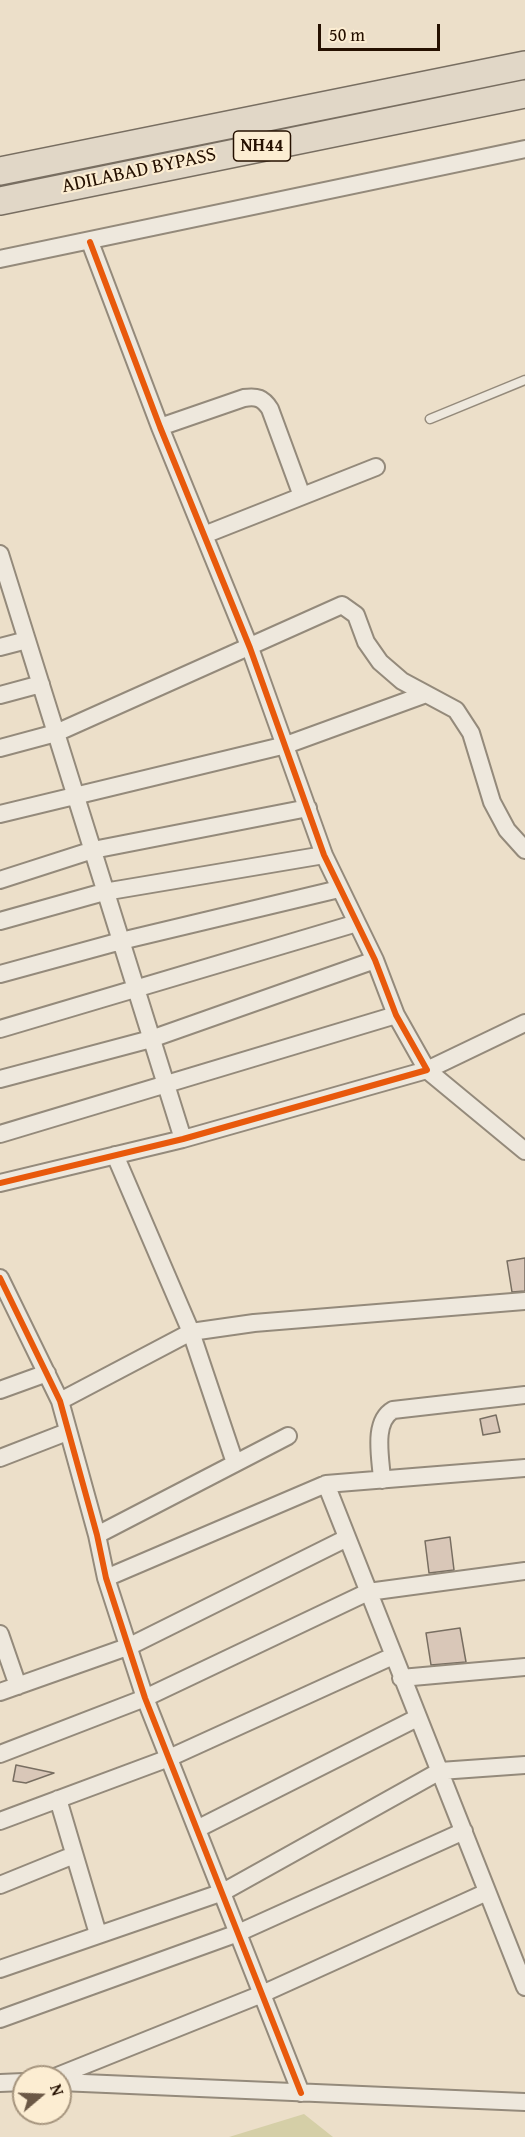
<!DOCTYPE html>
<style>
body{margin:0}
#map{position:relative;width:525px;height:2137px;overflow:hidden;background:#ecdfc9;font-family:"Gentium Book Plus",serif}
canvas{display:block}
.north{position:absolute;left:12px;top:2065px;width:60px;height:60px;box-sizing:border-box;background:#fcedd2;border:2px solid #a6957e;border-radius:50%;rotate:71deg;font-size:16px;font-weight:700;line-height:24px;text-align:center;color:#251000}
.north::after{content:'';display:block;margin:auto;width:21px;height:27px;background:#6b5846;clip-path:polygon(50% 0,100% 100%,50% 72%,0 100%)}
.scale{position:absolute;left:318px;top:24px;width:122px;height:27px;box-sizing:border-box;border:3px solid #251000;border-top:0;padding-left:8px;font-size:18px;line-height:21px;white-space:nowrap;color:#251000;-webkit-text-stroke:4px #fcedd2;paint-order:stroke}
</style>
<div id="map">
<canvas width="525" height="2137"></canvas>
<div class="north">N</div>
<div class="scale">50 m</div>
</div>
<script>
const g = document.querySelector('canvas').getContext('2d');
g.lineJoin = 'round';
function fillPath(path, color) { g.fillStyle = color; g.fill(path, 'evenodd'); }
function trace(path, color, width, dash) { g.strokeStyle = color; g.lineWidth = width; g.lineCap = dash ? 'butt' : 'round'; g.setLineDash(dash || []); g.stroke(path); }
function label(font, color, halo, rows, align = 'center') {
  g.font = font + ' "Gentium Book Plus",serif'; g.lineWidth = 4.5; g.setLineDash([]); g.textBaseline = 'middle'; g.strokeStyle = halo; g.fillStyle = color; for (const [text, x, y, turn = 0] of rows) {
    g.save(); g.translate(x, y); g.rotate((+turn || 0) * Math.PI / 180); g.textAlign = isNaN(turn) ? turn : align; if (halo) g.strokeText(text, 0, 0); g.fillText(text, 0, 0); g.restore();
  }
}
fillPath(new Path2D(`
 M304,2114L333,2137H229Z`), '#d5cfa7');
const building = new Path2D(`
 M525,1258V1291L512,1292L507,1261Z
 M496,1415L500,1432L483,1435L480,1419Z
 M450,1537L454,1570L429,1573L425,1541Z
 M460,1628L466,1662L431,1665L426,1633Z
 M16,1765L54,1773L26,1783L13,1781Z`);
fillPath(building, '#d9c7b8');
trace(building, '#786e61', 1.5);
const service = new Path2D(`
 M430,419L525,380`);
const minor = new Path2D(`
 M0,259L525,149
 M160,427L244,398C257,396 263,398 270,409L302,496
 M204,535L376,467
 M0,554L183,1139
 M0,647L27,640
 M0,695L41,684
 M0,748L56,733L342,605L356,615L366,642L380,662L402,681L456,710L471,733L492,802L507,830L525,850
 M0,814L286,745L426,694
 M0,880L93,850L308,808
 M0,921L104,892L324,855
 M0,974L121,941L339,889
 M525,1023L427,1070L525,1151
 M0,1029L357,923
 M0,1079L151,1039L375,960
 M0,1134L396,1015
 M115,1155L191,1332L235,1463
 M0,1183L183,1139L427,1070L396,1015L375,960L324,855L250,648L160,427L90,242
 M0,1278L60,1401L97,1535L106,1578L145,1698L301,2093
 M0,1390L47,1373
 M60,1401L191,1332L254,1323L525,1301
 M0,1458L67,1432
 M525,1468L326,1484L525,1987
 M382,1480C381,1459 372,1422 393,1410L525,1395
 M97,1535L288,1436
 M106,1578L326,1484
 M0,1634L18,1686
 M401,1678L525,1667
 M0,1692L130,1646L345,1539
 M0,1754L145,1698L368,1592L525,1571
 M58,1799L98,1934
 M0,1821L169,1758L393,1656
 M197,1829L417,1718
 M0,1885L74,1855
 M0,1969L223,1892L440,1771L525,1765
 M0,2019L238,1933L464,1831
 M55,2077L262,1994L487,1892
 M60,2082L525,2102
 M0,2083L24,2082`);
const trunk = new Path2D(`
 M0,171L525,65
 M0,201L525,94`);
trace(service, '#948a7b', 11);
trace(minor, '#948a7b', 20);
trace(trunk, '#786e61', 30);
trace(service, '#eee8dd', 8);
trace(minor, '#eee8dd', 16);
trace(trunk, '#e1d7c7', 27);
trace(new Path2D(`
 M0,1183L183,1139L427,1070L396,1015L375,960L324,855L250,648L160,427L90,242
 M0,1278L60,1401L97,1535L106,1578L145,1698L301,2093`), '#e8590c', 6);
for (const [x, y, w] of [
 [262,146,57]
]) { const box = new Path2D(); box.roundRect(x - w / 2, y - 15, w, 30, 4.5); g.fillStyle = '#fcedd2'; g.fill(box); trace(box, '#251000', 1.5); }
label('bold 18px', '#251000', null, [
 ["NH44",262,146]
]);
label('20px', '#251000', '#fcedd2', [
 ["ADILABAD BYPASS",139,171,-12]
]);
</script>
